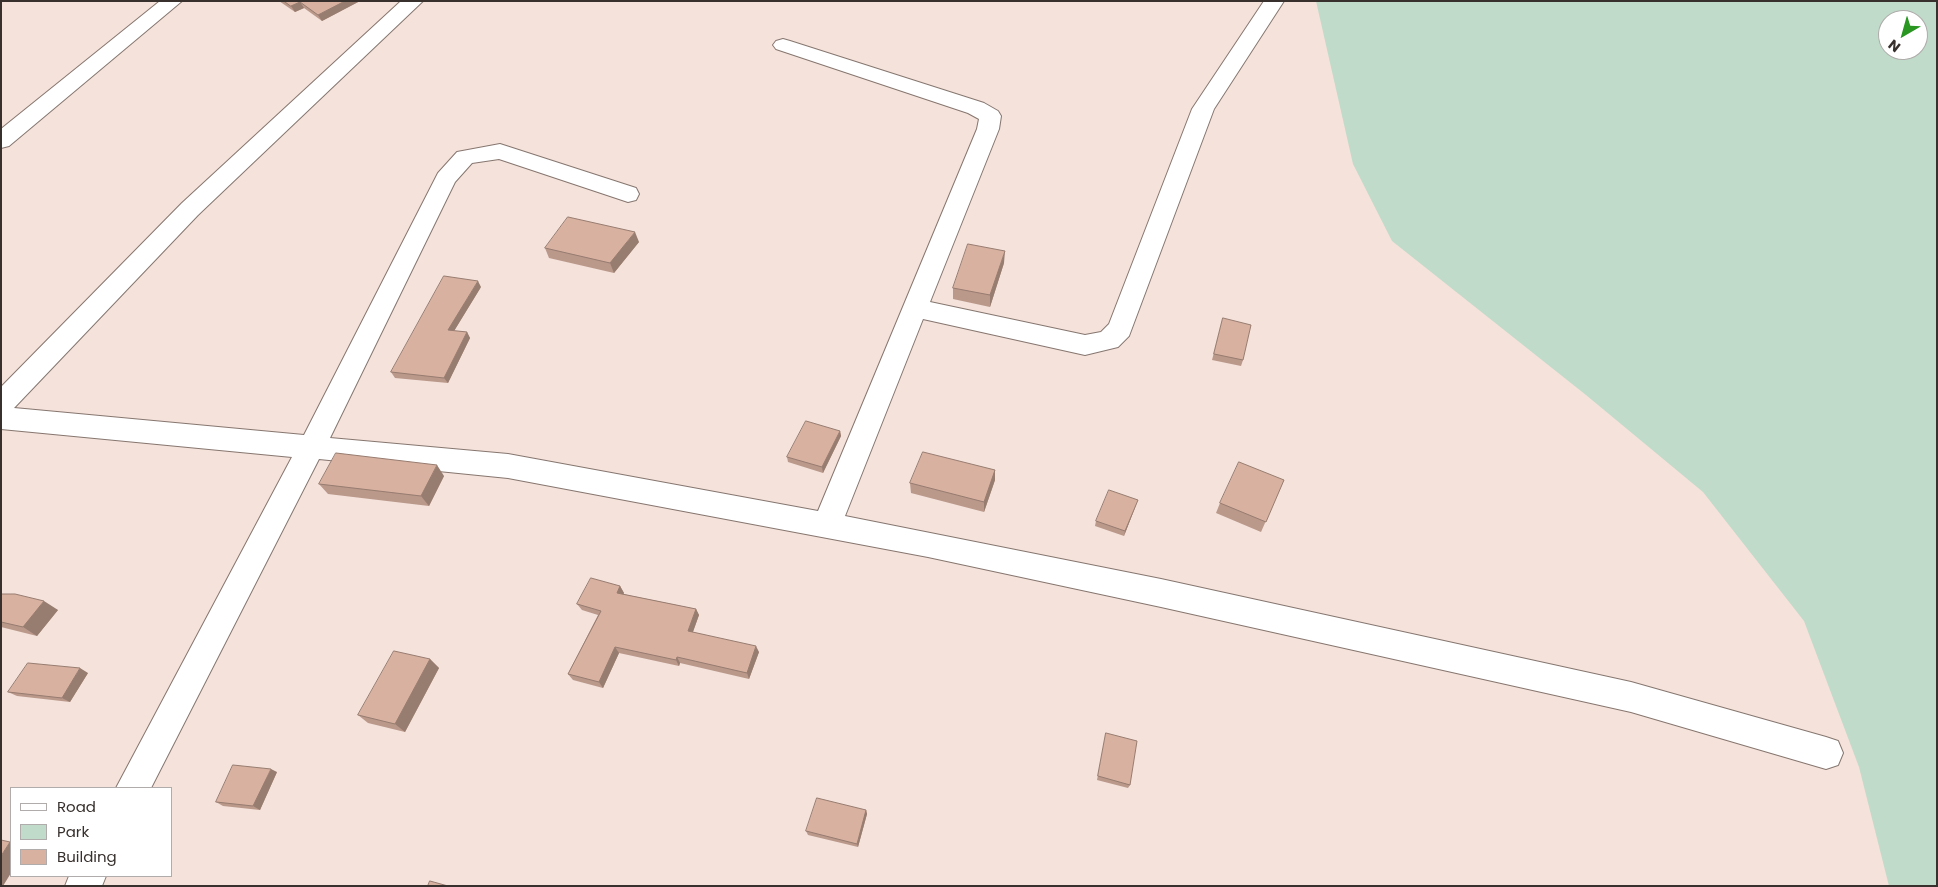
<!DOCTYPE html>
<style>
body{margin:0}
#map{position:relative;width:1938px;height:887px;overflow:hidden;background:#f4e2db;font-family:Poppins,sans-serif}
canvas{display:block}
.frame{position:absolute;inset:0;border:2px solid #37302d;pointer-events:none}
.legend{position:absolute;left:10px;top:787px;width:162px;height:90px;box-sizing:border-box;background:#fff;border:1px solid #afacab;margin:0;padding:6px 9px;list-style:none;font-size:15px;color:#37302d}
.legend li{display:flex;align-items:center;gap:10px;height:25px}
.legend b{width:25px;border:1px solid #afacab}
.north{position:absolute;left:1878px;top:10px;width:50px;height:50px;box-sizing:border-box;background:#fff;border:1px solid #afacab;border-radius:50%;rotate:218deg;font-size:14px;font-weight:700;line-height:20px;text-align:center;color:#37302d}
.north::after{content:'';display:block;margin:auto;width:18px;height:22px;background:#289621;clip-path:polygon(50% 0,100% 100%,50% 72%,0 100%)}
</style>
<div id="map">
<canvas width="1938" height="887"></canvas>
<div class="frame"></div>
<ul class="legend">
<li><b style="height:6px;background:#fff"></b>Road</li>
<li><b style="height:14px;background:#c0dbc9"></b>Park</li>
<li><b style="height:14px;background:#d8b1a0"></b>Building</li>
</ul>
<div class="north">N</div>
</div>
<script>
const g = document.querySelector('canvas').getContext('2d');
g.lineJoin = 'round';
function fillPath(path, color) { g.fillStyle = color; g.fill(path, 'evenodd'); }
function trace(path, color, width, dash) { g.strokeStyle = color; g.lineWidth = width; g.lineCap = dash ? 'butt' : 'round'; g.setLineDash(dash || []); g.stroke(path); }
fillPath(new Path2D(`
 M1316,1H1937V886H1889L1859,767L1804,621L1703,492L1586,395L1392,241L1353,164ZM1888,20H1918V50H1888Z`), '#c0dbc9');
const minor = new Path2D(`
 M160,1H182L9,146L1,148V129Z
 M401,1H423L198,215L14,408L304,435L438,173L457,152L500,144L636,188L639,194L636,200L628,202L499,159L472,163L455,182L330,438L508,454L818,511L977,129L979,119L968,113L776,49L773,45L776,41L783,39L790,41L984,103L998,111L1001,116L999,129L930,302L1085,335L1101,332L1109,324L1192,109L1264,1H1284L1214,109L1129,336L1118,347L1085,355L923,319L845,516L1161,579L1631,682L1826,737L1838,741L1843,753L1838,765L1826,769L1631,712L1161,607L928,557L508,478L319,459L151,788H116L292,457L1,429V387L182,203Z
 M69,876H106L102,886H65Z`);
trace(minor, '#86766f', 2);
fillPath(minor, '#fff');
fillPath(new Path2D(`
 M279,1H360L322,21L304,8L295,12Z
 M639,242L614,273L549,258L545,248Z
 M1004,263L990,307L953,299V288Z
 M481,287L454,331L467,332L470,338L448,383L395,378L391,372Z
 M1223,318L1243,360L1241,366L1212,360Z
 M840,431L841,436L823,473L788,462L787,457Z
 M995,470V480L984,512L911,493L910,483Z
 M444,476L429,506L328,494L319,484Z
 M1284,480L1261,532L1216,513L1220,503Z
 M1136,505L1124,536L1095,526L1096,521Z
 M620,586L624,593L623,594L696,609L699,615L693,632L759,652L749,679L680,663L679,666L619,653L603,688L573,680L568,674L598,615L582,610L577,604Z
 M1,594L58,610L37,636L1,627Z
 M430,659L439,668L405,732L368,723L358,715Z
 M88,673L70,702L17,696L8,692Z
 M1106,733L1130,785L1128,788L1097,780Z
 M277,772L260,810L223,806L216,802Z
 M866,810L867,814L858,847L808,835L806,831Z`), '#ba988a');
fillPath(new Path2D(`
 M345,1H360L322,21L318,15Z
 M300,2L304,8L295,12L291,6Z
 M635,232L639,242L614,273L610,263Z
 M1005,251L1004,263L990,307V295Z
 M478,281L481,287L451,336L448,330Z
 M467,332L470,338L448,383L444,378Z
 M840,431L841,436L823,473L822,467Z
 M437,465L444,476L429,506L421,496Z
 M995,470V480L984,512V502Z
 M1138,500L1136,505L1124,536L1125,531Z
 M620,586L624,593L621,599L617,593Z
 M44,601L58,610L37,636L23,627Z
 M696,609L699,615L691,637L688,631Z
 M756,646L759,652L749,679L747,673Z
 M615,647L619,653L603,688L599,682Z
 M677,657L680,663L679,666L676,660Z
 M430,659L439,668L405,732L395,724Z
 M80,668L88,673L70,702L62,698Z
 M271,769L277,772L260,810L253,806Z
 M866,810L867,814L858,847L857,844Z
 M10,842H11V873L3,886H1V856Z`), '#977c70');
const building = new Path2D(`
 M284,1H345L318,15L300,2L291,6Z
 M568,217L635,232L610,263L545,248Z
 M968,244L1005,251L990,295L953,288Z
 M444,276L478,281L448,330L467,332L444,378L391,372Z
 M1223,318L1251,325L1243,360L1214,354Z
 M806,421L840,431L822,467L787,457Z
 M923,452L995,470L984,502L910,483Z
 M336,453L437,465L421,496L319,484Z
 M1239,462L1284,480L1266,522L1220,503Z
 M1109,490L1138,500L1125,531L1096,521Z
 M591,578L620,586L617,593L696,609L688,631L756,646L747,673L677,657L676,660L615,647L599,682L568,674L601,611L577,604Z
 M1,594H15L44,601L23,627L1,622Z
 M394,651L430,659L395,724L358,715Z
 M28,663L80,668L62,698L8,692Z
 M1106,733L1137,741L1130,785L1098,776Z
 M233,765L271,769L253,806L216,802Z
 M817,798L866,810L857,844L806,831Z
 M1,840L10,842L1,856Z
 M430,881L448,886H428Z`);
fillPath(building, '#d8b1a0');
trace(building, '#977c70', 1);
</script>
